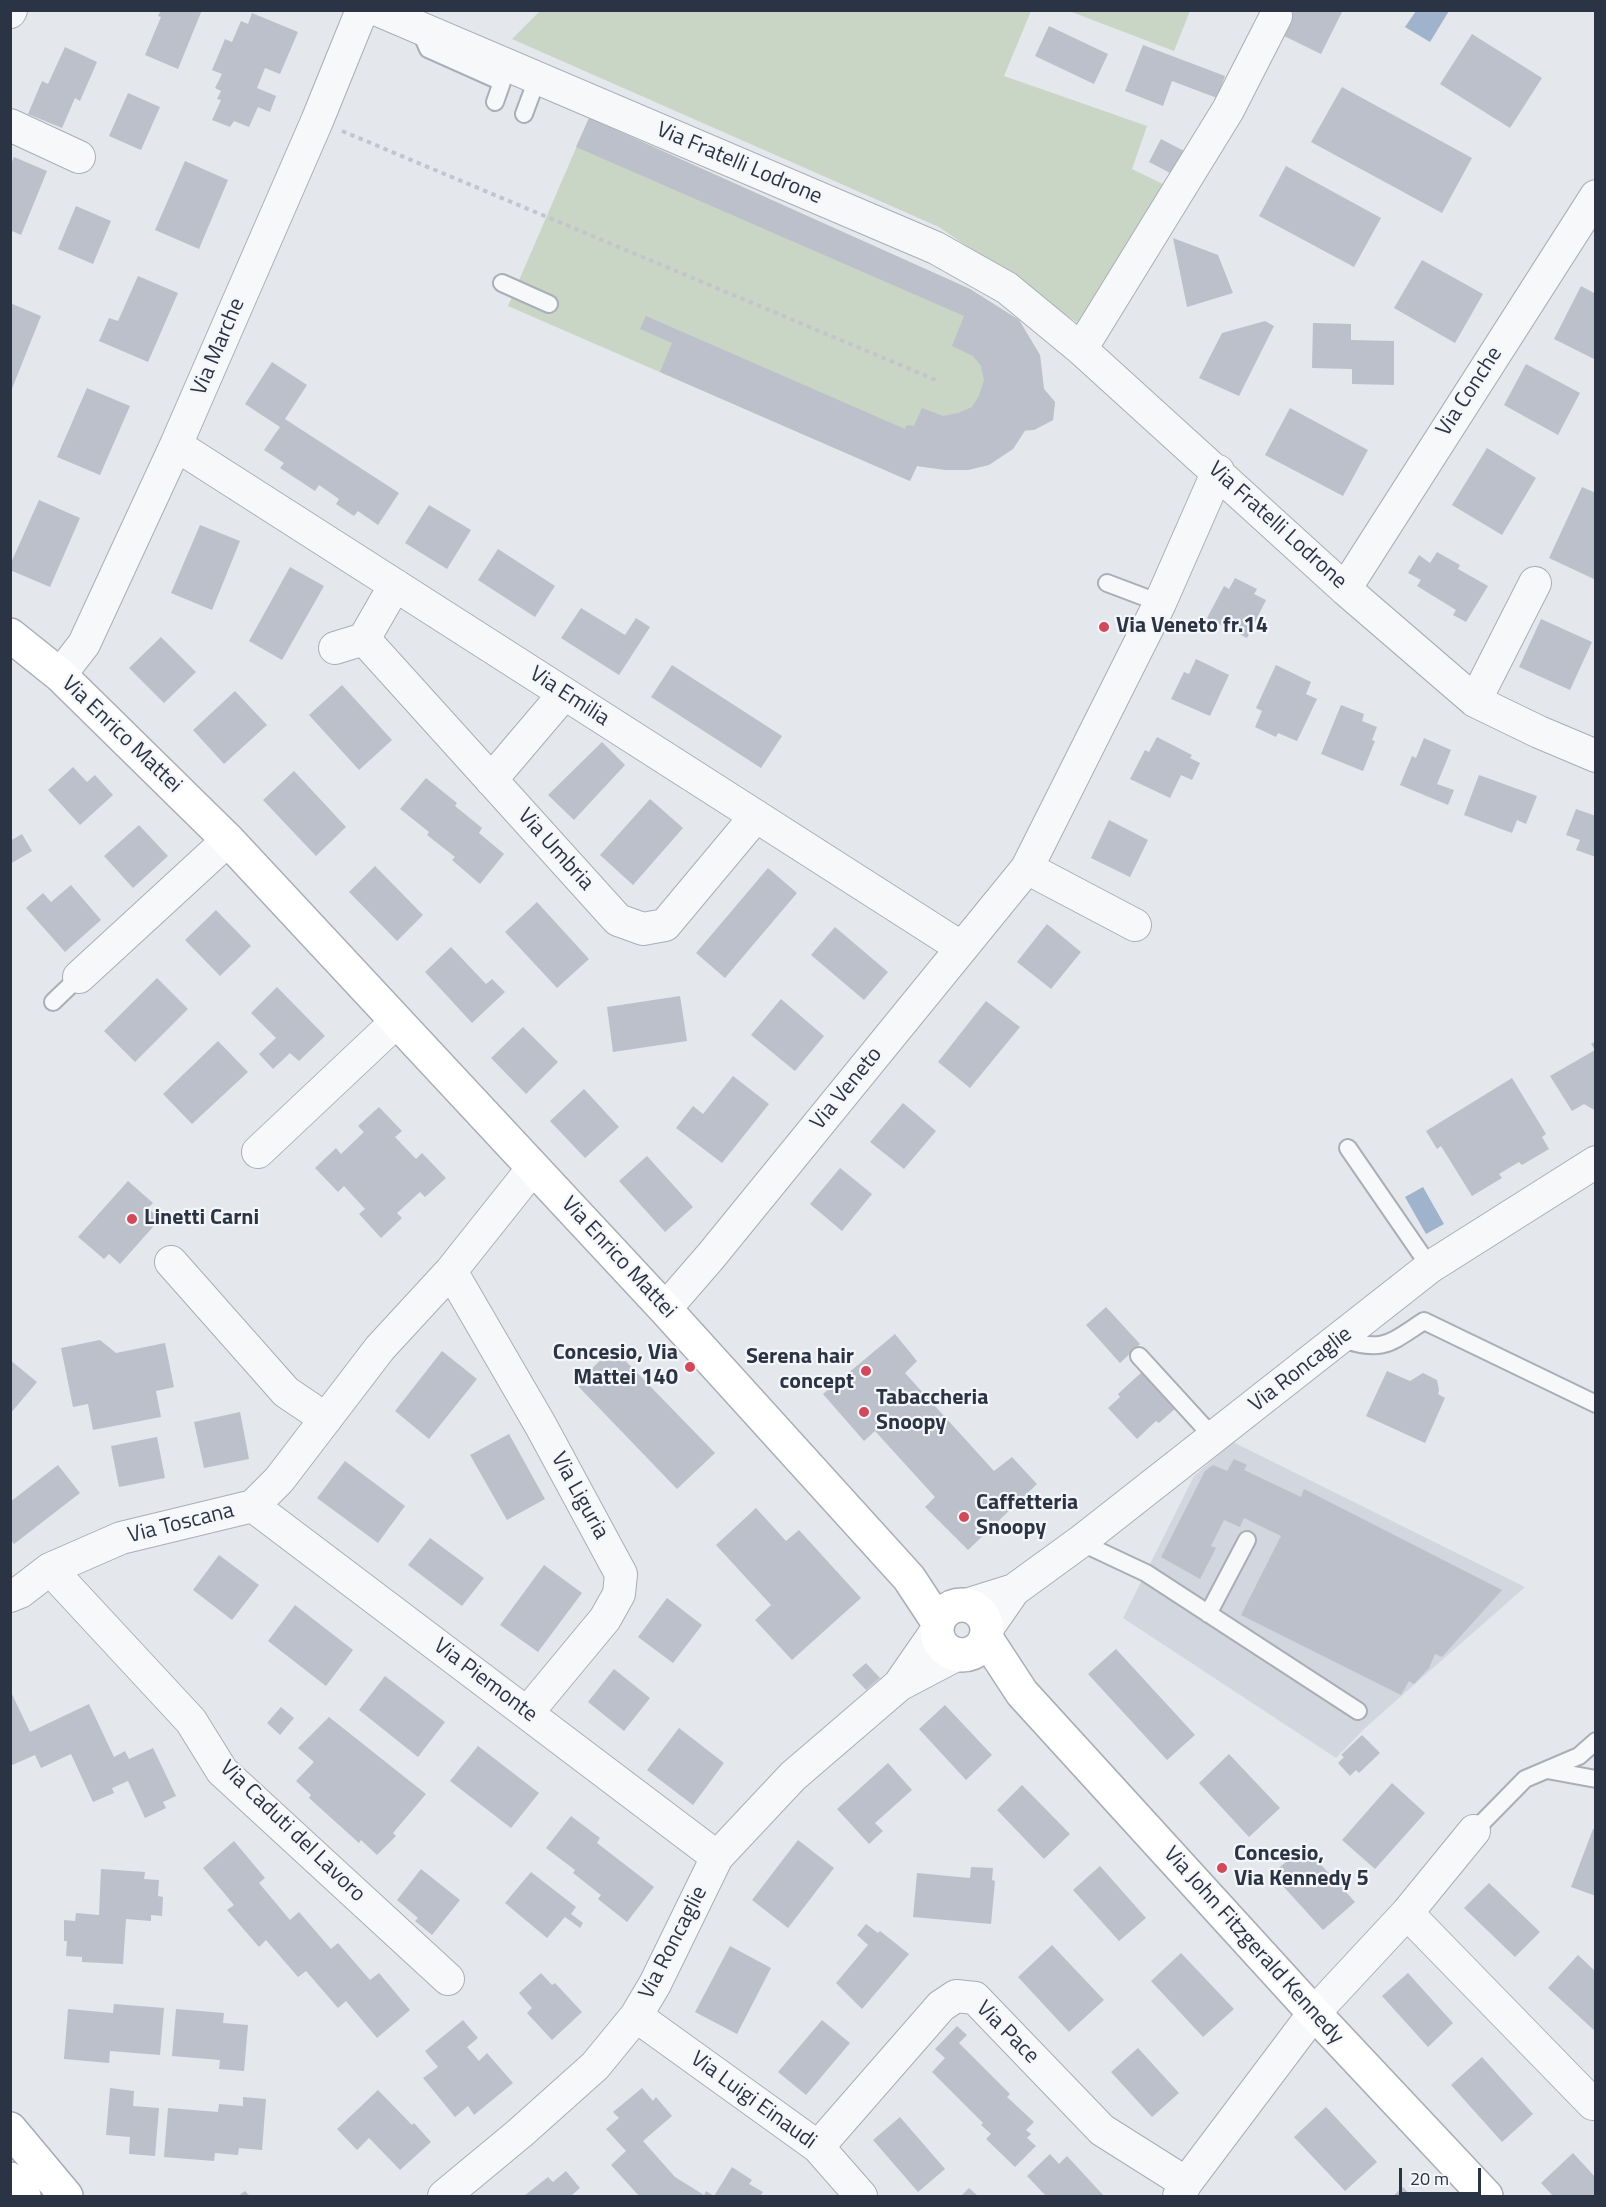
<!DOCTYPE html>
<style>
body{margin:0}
#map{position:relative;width:1606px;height:2207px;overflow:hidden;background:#e4e7ec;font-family:"Titillium Web",sans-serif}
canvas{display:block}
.frame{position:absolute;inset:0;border:12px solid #2b3445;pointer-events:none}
.scale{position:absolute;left:1399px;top:2168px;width:82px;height:27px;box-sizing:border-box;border:3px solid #2b3445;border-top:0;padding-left:8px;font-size:18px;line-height:21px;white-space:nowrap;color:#2b3445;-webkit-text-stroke:4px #f4f6f9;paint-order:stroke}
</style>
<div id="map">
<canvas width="1606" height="2207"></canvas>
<div class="frame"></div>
<div class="scale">20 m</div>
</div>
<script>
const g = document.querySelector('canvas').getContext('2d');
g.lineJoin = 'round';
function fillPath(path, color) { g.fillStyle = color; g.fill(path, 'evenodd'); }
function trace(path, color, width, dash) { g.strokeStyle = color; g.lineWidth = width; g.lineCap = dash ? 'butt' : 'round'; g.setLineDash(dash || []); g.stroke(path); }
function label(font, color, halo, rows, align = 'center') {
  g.font = font + ' "Titillium Web",sans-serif'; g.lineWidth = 4.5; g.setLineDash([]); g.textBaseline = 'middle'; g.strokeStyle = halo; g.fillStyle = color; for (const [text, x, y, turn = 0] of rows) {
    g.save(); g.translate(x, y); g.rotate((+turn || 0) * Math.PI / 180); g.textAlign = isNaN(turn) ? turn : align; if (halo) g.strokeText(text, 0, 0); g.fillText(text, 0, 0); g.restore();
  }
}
fillPath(new Path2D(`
 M1233,1442L1525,1587L1365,1728L1336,1758L1123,1618L1194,1476Z`), '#d2d6de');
fillPath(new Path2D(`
 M540,11H1031L1004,76L1147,126L1132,169L1171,188L1085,328L939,227L512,39Z
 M1069,11L1190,10V11L1174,51Z
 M589,118L970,289L1019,320L1040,355L1044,389L1055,402L1053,420L1034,430L1025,431L1013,449L968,470H946L917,466L910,481L508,306Z`), '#c9d6c5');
fillPath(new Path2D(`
 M1416,11H1449L1430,42L1405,27Z
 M1423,1187L1444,1224L1426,1234L1405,1197Z`), '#9fb4cc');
fillPath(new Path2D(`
 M161,10H202L178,69L145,55L161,17L158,16Z
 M1294,10H1343L1321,54L1282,35Z
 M252,13L298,32L280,74L265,68L257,88L276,96L270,112L258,107L249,127L234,121L230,127L212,120L221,100L217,99L221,91L215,88L222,74L212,70L225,39L232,42L241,21L248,24Z
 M1049,26L1108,54L1094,84L1035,56Z
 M1472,34L1542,78L1510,128L1440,84Z
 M1143,45L1225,76L1217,98L1172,81L1163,106L1125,91Z
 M65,47L97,62L80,101L75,98L62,128L28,114L42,81L48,84Z
 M1342,87L1472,158L1442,213L1311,142Z
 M128,93L160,107L141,150L109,136Z
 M589,118L970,289L1019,320L1040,355L1044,389L1055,402L1053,420L1034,430H1025L1013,449L989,465L968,470H946L917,466L910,481L660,372L672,343L640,329L646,316L905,429L907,425L914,426L922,408L943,416L958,413L972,407L979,396L984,380L981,366L973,356L952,346L964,316L576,147Z
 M1161,139L1184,151L1172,174L1149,162Z
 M14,157L47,171L21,235L10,230V166Z
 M185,161L228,180L199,249L155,230Z
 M1286,166L1381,218L1354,267L1259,216Z
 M76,206L111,221L93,264L58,249Z
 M1173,238L1218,255L1233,293L1187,307Z
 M1422,260L1483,294L1455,343L1394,308Z
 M138,276L178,293L148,362L99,341L109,318L118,321Z
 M1581,286L1596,294V360L1554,339Z
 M10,303L41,316L11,391H10Z
 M1265,321L1274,326L1239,396L1199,378L1222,333Z
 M1313,323L1351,324V340L1394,341V385L1352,384V369L1312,368Z
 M272,362L307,385L285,419L399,493L378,525L358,511L354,516L336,504L339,499L319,485L315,491L280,468L284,463L264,450L280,427L245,404Z
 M1526,364L1580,393L1558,435L1504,405Z
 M87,388L130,406L100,475L57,457Z
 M1290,408L1368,450L1343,496L1265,455Z
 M1487,448L1536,478L1502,535L1452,505Z
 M1582,487L1596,493V580L1549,558Z
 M39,500L80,518L50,587L10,570V565Z
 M429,505L471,530L447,569L405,543Z
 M200,525L240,541L212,610L171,593Z
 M498,549L555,586L535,617L478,580Z
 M1437,552L1460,565L1458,569L1488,586L1466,622L1453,615L1456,610L1417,586L1421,580L1408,573L1419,555L1430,563Z
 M290,567L324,586L282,660L249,641Z
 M1235,578L1257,589L1254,594L1266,600L1247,638L1207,618L1224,586L1229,589Z
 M581,608L625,635L636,618L650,627L619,675L561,638Z
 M1541,619L1592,642L1570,690L1519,667Z
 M161,637L196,672L164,703L129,668Z
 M1196,659L1229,675L1210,716L1171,699L1184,672L1189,674Z
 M672,665L782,736L761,768L651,697Z
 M1276,665L1311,682L1306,694L1317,699L1297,741L1278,733L1276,737L1255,727L1262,711L1256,708Z
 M342,685L392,740L359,770L309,715Z
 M235,691L267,725L224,764L193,730Z
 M1341,705L1364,714L1362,721L1377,727L1372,740L1375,741L1363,771L1321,754Z
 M1157,737L1192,755L1190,758L1200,763L1192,780L1181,775L1170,798L1130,779L1145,750L1149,752Z
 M1424,738L1451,750L1437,784L1454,790L1448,805L1400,785L1412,756L1416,758Z
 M602,742L625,765L574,820L548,795Z
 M73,767L87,782L95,775L113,795L80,825L48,790Z
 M294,771L346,827L316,856L263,800Z
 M1479,775L1537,796L1526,824L1517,820L1512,833L1464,815Z
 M426,778L457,803L455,806L482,828L479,833L504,854L480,884L452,860L455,857L427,835L429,832L400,809Z
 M650,799L683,828L633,885L600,855Z
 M1576,809L1596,816V857L1576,850L1580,840L1566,835Z
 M1109,820L1148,840L1130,877L1091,858Z
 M139,825L168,856L133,888L104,856Z
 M22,834L32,851L10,864V841Z
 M375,866L423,915L397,941L349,892Z
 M768,868L797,893L725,978L696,953Z
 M71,885L101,920L65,952L26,908L43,893L51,902Z
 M537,902L589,959L557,988L505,932Z
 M216,910L251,946L220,976L185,940Z
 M1047,924L1081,952L1051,989L1017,962Z
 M835,927L888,972L864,1000L811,955Z
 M451,947L486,984L492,979L505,992L472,1023L425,972Z
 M157,978L188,1009L135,1062L104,1031Z
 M277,987L325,1036L299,1061L290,1053L273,1069L259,1054L276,1038L251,1013Z
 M680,996L687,1041L613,1052L607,1007Z
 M781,999L824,1036L795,1071L751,1035Z
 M986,1001L1020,1027L970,1088L938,1062Z
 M523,1027L558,1062L526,1094L491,1058Z
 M218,1041L248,1072L192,1124L163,1094Z
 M1596,1041V1111L1584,1104L1572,1111L1550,1076L1595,1050L1591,1044Z
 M733,1076L769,1104L722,1163L676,1128L693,1106L703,1114Z
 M1512,1078L1546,1134L1542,1137L1549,1149L1522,1165L1519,1162L1499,1174L1502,1178L1472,1196L1441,1146L1437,1149L1426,1131Z
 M584,1089L619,1127L585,1158L550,1121Z
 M903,1103L936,1131L904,1169L870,1142Z
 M379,1107L402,1131L395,1137L416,1159L422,1153L446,1178L425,1197L420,1192L397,1213L402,1218L381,1238L359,1214L365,1209L344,1186L338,1192L315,1168L336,1148L341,1154L364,1132L358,1126Z
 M647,1156L693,1207L665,1232L619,1181Z
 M840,1168L872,1194L842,1231L810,1204Z
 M128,1181L153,1203L148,1208L160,1219L120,1264L109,1254L104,1259L78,1237Z
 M1106,1307L1140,1344L1120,1363L1086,1325Z
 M895,1334L917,1361L905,1373L994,1471L1012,1457L1037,1484L968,1550L925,1507L935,1497L875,1431L864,1441L823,1394Z
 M100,1340L116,1353L165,1343L174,1387L156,1391L161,1417L93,1430L88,1404L73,1407L61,1348Z
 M613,1348L715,1453L677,1489L576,1384Z
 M442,1351L477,1379L429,1439L395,1411Z
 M10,1360L37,1382L10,1414Z
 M1143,1371L1177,1407L1159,1423L1156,1421L1137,1439L1108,1408L1120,1397L1118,1394Z
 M1387,1371L1410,1381L1423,1373L1437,1380L1439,1390L1438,1394L1445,1398L1425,1443L1366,1416Z
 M240,1412L249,1459L204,1468L194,1422Z
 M509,1434L545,1499L507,1520L470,1455Z
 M157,1437L165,1478L119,1487L111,1446Z
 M1234,1459L1247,1465L1244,1470L1301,1497L1304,1489L1502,1590L1442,1657L1435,1654L1429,1668L1414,1684L1409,1681L1401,1695L1241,1615L1281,1536L1244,1518L1240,1527L1224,1520L1211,1546L1216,1548L1200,1579L1161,1557L1205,1471L1213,1465L1227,1471Z
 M345,1461L405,1506L378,1543L317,1498Z
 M58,1465L80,1493L14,1544L10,1539V1502Z
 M756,1508L786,1541L799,1530L861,1598L792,1660L755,1620L771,1605L716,1545Z
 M430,1538L484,1578L462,1606L408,1565Z
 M219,1555L259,1585L232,1620L193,1590Z
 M544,1565L582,1593L538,1652L500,1625Z
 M667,1598L702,1625L673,1663L638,1637Z
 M295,1605L353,1650L326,1686L268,1641Z
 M1116,1649L1195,1735L1167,1760L1088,1674Z
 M866,1663L880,1678L866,1690L852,1675Z
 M614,1669L650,1698L624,1731L588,1702Z
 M385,1676L445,1722L418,1757L359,1710Z
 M10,1690L30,1732L89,1704L114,1757L125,1751L129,1759L153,1748L176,1796L163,1802L166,1808L145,1818L128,1781L112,1788L114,1793L93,1802L71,1754L41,1768L35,1755L10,1766Z
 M945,1705L992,1755L966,1780L919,1729Z
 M281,1707L294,1718L280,1735L267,1723Z
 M329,1717L426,1794L393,1833L396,1836L377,1855L361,1840L359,1843L309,1798L311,1795L296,1781L314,1762L298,1748Z
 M679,1728L724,1763L693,1805L647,1770Z
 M1362,1735L1380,1753L1359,1773L1356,1770L1350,1776L1338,1763L1344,1757L1341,1755Z
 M478,1746L539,1793L511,1828L450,1781Z
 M1229,1754L1280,1808L1249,1837L1199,1783Z
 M888,1763L912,1790L875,1823L883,1831L869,1844L837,1809Z
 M1392,1783L1425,1813L1375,1869L1342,1840Z
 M1022,1785L1070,1834L1044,1859L997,1810Z
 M571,1816L600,1838L597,1843L654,1887L627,1922L598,1899L601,1895L573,1873L575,1870L546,1848Z
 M1593,1829L1596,1830V1896L1571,1887Z
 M798,1840L834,1868L788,1928L752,1900Z
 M234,1841L265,1878L259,1883L290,1920L299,1912L331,1949L338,1943L370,1980L379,1973L410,2010L377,2038L346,2001L338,2008L306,1971L298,1977L266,1940L259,1947L227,1910L234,1905L203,1868Z
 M1304,1846L1355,1902L1323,1930L1272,1874Z
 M1100,1866L1146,1918L1119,1941L1073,1890Z
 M971,1867L993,1868L992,1880L995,1881L991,1924L913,1917L917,1873L970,1878Z
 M101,1869L145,1872L144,1879L159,1880L158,1896L163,1897L162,1916L151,1915V1921L126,1919L123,1964L82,1962V1957L66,1956L67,1941H64V1920L75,1921L76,1913L99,1915Z
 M421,1869L460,1900L432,1935L415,1921L418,1918L397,1900Z
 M531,1872L576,1907L571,1914L583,1923L580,1928L565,1917L547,1938L505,1903Z
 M1489,1883L1540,1932L1515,1957L1464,1908Z
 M866,1924L878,1933L880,1931L909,1954L862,2009L836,1983L868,1945L857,1935Z
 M1052,1945L1104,2000L1069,2032L1018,1977Z
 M730,1946L771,1968L737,2034L695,2012Z
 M1181,1953L1234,2009L1203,2037L1151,1981Z
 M1578,1955L1596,1972V2032L1548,1988Z
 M541,1973L552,1985L555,1983L582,2012L552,2040L527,2013L532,2008L519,1993Z
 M1408,1973L1453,2023L1428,2047L1382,1996Z
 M114,2004L164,2008L160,2055L110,2051L109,2063L64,2059L68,2009L113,2013Z
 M176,2009L224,2013L223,2023L248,2025L244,2071L219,2069L220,2060L172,2056Z
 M463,2020L478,2038L467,2047L479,2061L487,2053L513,2083L474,2115L468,2106L455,2117L423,2078L438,2067L425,2051Z
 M822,2020L850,2043L806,2095L778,2072Z
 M957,2026L967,2035L959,2043L1010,2094L1007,2097L1034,2122L1026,2130L1031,2134L1027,2138L1036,2146L1015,2167L986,2139L991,2134L981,2125L983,2123L932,2072L945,2058L935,2049Z
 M1138,2048L1179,2093L1152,2117L1111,2072Z
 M1482,2057L1533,2114L1502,2142L1451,2085Z
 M110,2088L134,2091L133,2106L159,2108L155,2156L129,2154L130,2137L106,2135Z
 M642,2088L653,2101L656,2097L672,2116L643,2141L675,2177L704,2195L706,2191L714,2196L732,2167L752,2180L749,2184L763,2192L760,2196H639L611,2165L626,2151L606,2129L619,2118L613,2112Z
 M378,2090L412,2125L414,2123L431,2142L400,2170L369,2138L357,2150L337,2129Z
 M243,2097L266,2099L262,2150L239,2148L238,2155L215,2153L214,2161L164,2157L168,2108L218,2112L219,2104L243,2106Z
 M1326,2107L1377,2162L1345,2191L1294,2137Z
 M900,2117L945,2169L918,2192L873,2140Z
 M1573,2153L1596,2178V2196H1553L1541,2183Z
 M1050,2154L1059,2164L1067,2156L1104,2196H1046L1027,2176Z
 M566,2171L580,2188L572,2195L573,2196H524L548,2177L553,2182Z
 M1403,2187L1411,2196H1393Z
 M969,2188L978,2196H961Z
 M245,2191L250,2196H238Z`), '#bbc0ca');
const lane = new Path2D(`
 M420,30L428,49L502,82L495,102
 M524,114L537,79
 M502,283L549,304
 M1107,583L1160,603
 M53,1002L79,977
 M1348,1148L1430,1267
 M1342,1339C1383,1353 1390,1343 1424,1321L1596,1404
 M1139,1356L1214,1438
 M1080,1542L1146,1573L1358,1711
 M1208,1614L1247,1540
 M1547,1770L1596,1779
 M1474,1831L1525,1779L1579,1756L1596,1741`);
const street = new Path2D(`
 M378,10L936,248L1007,288L1081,349L1345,589L1475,701L1539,732L1596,756
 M10,12L11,10
 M10,125L79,157
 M1081,349L1228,110L1276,16
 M176,445L962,948
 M395,585L364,639L618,920L643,929L665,925L756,816
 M1345,589L1596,196
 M335,648L364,639
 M60,675L84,644L176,445L317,121L362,10
 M1475,701L1535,583
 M491,780L564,694
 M1027,868L1135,925
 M79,977L228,840
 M258,1152L396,1022
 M171,1262L286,1392L326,1419
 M451,1271L541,1426L621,1574L619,1594L605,1619L527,1713
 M665,1309L711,1256L1027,868L1160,603L1218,471
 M253,1506L717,1857
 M50,1569L191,1721L222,1771L448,1979
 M10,1596L20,1592L50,1569L121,1538L253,1506L279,1480L380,1348L451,1271L533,1168
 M966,1605L1014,1590
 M987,1629L1014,1590L1080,1542L1430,1267L1596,1162
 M901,1682L937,1630
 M1407,1913L1593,2104
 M636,2016L818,2147L861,2196
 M818,2147L941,2006L956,1996L975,1998L1102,2130L1186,2183
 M444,2196L520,2133L595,2066L636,2016L655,1984L717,1857L793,1776L899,1685L958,1654
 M1179,2196L1186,2183L1314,2013L1407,1913L1474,1831`);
const secondary = new Path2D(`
 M10,635L60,675L228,840L665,1309L909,1578L938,1622
 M937 1630a25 25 0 1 1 50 0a25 25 0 1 1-50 0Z
 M986,1638L1022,1693L1314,2013L1486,2196`);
const primary = new Path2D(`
 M10,2129L66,2196
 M10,2179L24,2196`);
trace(lane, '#a9aeb7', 20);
trace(street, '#a9aeb7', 34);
trace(secondary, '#a9aeb7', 36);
trace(primary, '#a3abb8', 36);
trace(new Path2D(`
 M342,131L936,380`), '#c2c5cb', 4, [4.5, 4.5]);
trace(lane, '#f7f8fa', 16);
trace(street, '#f7f8fa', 32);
trace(secondary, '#fff', 33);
trace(primary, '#fff', 33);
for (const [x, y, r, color] of [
 [1104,627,6,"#d1495b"],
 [132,1219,6,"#d1495b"],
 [690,1367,6,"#d1495b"],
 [866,1371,6,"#d1495b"],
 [864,1412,6,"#d1495b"],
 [964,1517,6,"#d1495b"],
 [1222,1868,6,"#d1495b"]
]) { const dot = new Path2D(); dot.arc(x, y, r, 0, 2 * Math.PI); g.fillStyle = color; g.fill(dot); trace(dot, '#f4f6f9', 2); }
label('22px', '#2b3445', '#f4f6f9', [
 ["Via Fratelli Lodrone",739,164,23],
 ["Via Marche",219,347,-67],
 ["Via Conche",1470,392,-57],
 ["Via Fratelli Lodrone",1277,526,42],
 ["Via Emilia",569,697,33],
 ["Via Enrico Mattei",121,735,44],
 ["Via Umbria",555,850,48],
 ["Via Veneto",847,1089,-51],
 ["Via Enrico Mattei",618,1258,47],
 ["Via Roncaglie",1301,1370,-38],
 ["Via Liguria",579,1496,61],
 ["Via Toscana",181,1524,-14],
 ["Via Piemonte",485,1681,37],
 ["Via Caduti del Lavoro",292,1832,44],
 ["Via Roncaglie",674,1943,-63],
 ["Via John Fitzgerald Kennedy",1253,1946,48],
 ["Via Pace",1007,2033,45],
 ["Via Luigi Einaudi",753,2101,36]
]);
label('bold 22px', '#2b3445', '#f4f6f9', [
 ["Via Veneto fr.14",1116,627],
 ["Linetti Carni",144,1219],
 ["Concesio, Via",678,1354,"right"],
 ["Mattei 140",678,1379,"right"],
 ["Serena hair",854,1358,"right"],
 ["concept",854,1383,"right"],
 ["Tabaccheria",876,1399],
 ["Snoopy",876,1424],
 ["Caffetteria",976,1504],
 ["Snoopy",976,1529],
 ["Concesio,",1234,1855],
 ["Via Kennedy 5",1234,1880]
], 'left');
</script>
